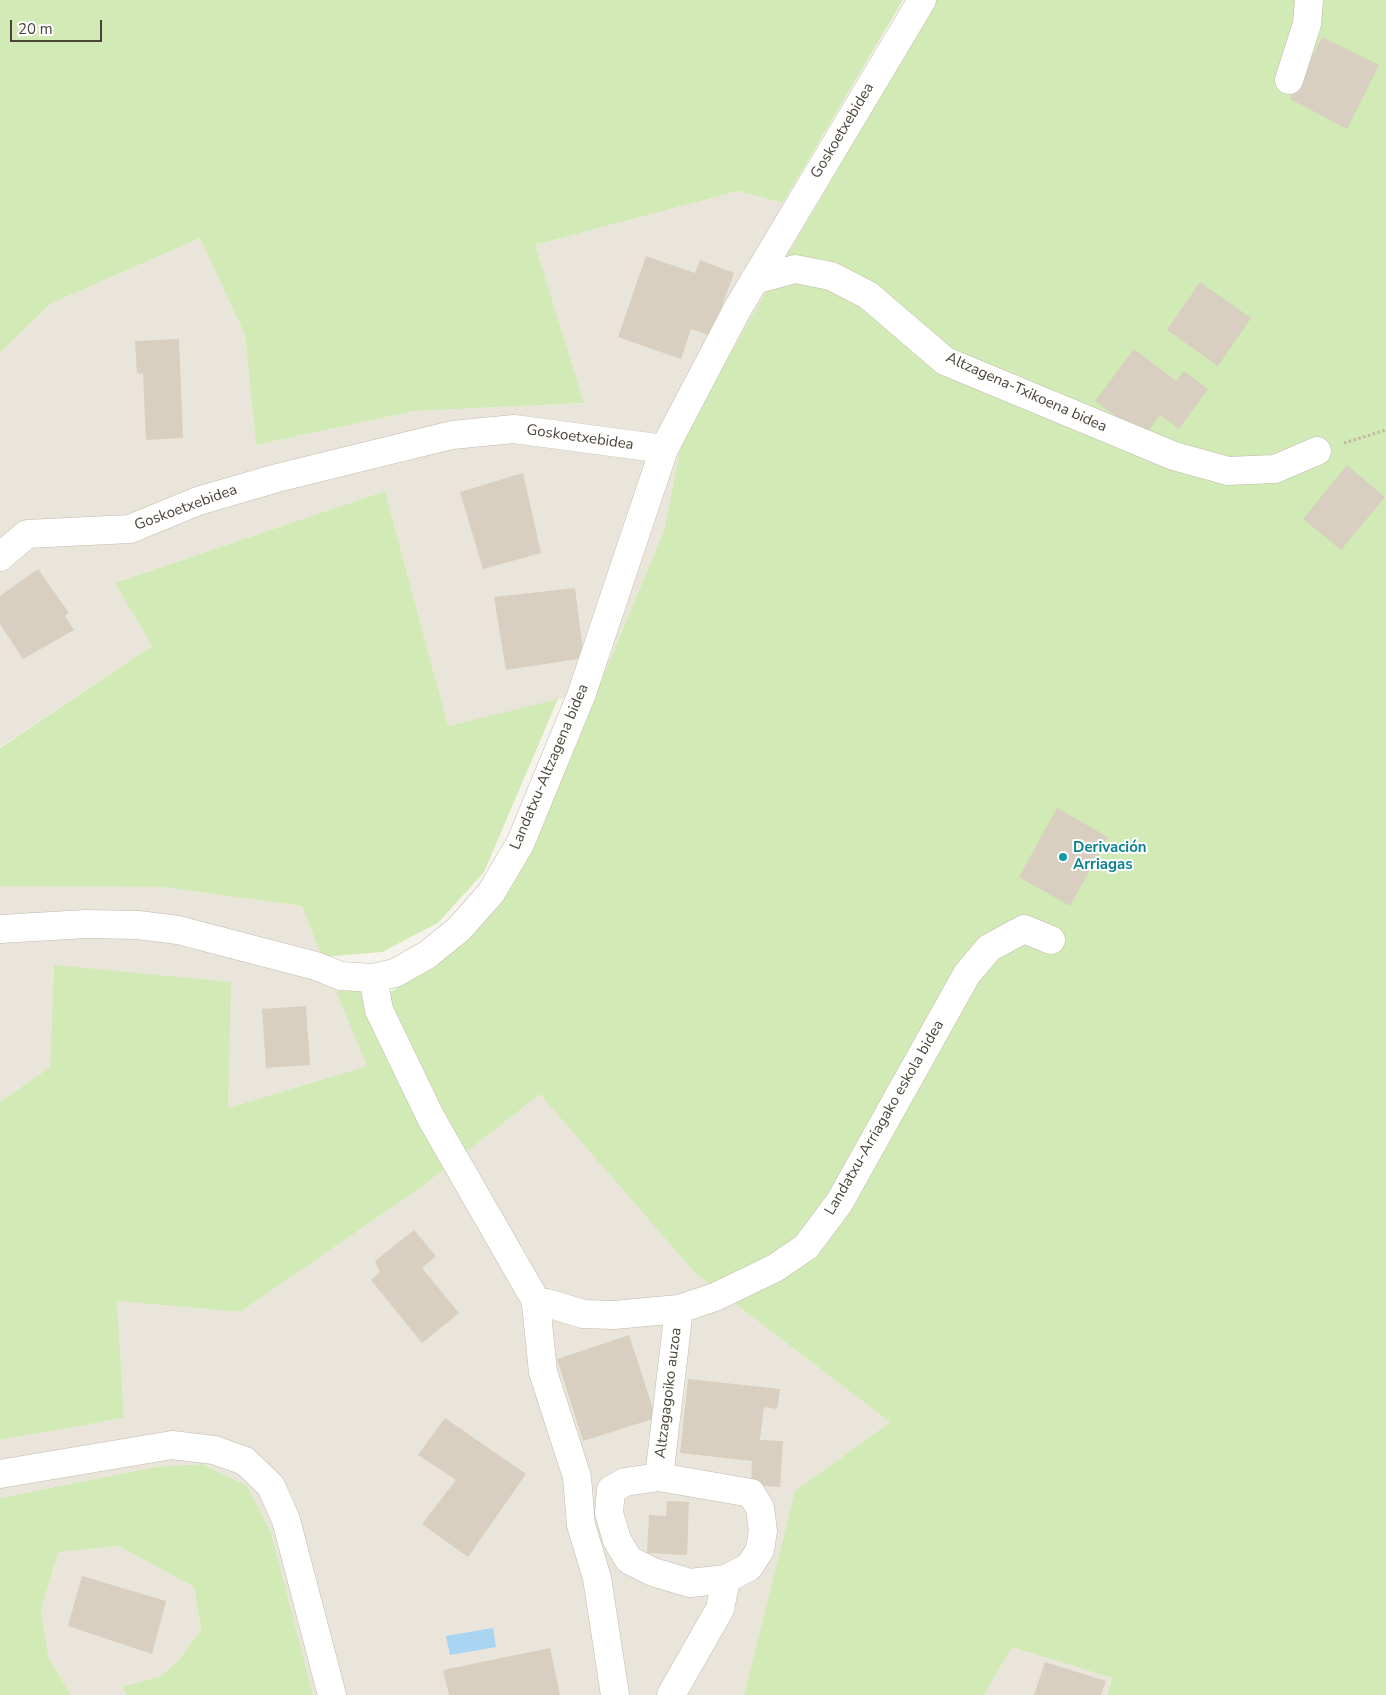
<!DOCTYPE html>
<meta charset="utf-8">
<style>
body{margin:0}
#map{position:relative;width:1386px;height:1695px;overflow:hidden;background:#f6f3ec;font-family:"Nunito Sans",sans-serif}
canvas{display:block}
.scale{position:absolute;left:10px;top:20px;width:92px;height:22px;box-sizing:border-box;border:2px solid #4b4439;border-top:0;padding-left:6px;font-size:15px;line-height:18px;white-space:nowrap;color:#4b4439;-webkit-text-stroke:4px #fff;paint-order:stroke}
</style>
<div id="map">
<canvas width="1386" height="1695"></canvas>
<div class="scale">20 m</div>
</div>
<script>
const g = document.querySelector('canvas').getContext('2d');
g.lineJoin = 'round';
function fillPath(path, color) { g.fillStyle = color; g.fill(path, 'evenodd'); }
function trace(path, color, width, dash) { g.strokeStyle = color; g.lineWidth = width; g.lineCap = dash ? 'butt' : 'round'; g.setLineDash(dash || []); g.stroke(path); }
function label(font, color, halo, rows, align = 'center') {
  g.font = font + ' "Nunito Sans",sans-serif'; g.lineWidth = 4; g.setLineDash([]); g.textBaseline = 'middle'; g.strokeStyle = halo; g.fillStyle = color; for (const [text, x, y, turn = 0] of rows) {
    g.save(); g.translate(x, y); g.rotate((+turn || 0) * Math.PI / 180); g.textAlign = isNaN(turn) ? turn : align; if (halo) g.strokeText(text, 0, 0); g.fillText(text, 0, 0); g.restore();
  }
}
fillPath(new Path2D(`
 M738,191L814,211L683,435L664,531L597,690L448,726L385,491L115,583L152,646L0,747V353L50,304L200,238L245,335L256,445L415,411L584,403L535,245Z
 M0,886L162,887L302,906L367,1066L228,1108L54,965L50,1067L0,1102Z
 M540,1093L695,1273L890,1422L795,1491L744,1695H313L271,1532L247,1486L202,1464L155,1467L0,1498V1440L124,1418L117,1301L240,1312L420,1188Z
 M119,1546L194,1587L201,1630L179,1660L161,1676L122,1687L127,1695H71L49,1659L41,1611L58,1552Z
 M1012,1647L1112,1678L1107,1695H984Z`), '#eae5da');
fillPath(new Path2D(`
 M0,0H903L783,203L738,191L535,245L584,403L415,411L256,445L245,335L200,238L50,304L0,353Z
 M936,0H1386V1695H1107L1112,1678L1012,1647L984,1695H744L795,1491L890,1422L695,1273L540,1094L420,1188L240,1312L117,1301L124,1418L0,1440V1102L50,1067L54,965L231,982L228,1108L367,1066L336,991H393L498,907L558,783L664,531L683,435Z
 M385,491L448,726L558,699L484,872L438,923L382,952L322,957L302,906L162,887L0,886V748L152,646L115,583Z
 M202,1464L247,1486L271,1532L313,1695H127L122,1687L161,1676L179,1660L201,1630L194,1587L119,1546L58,1552L41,1611L49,1659L71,1695H0V1498L155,1467Z`), '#d2eab5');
fillPath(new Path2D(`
 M493,1628L496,1647L450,1655L446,1636Z`), '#a9d4f2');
fillPath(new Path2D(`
 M1322,37L1379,65L1347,129L1290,99Z
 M646,256L695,273L700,260L734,273L711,336L691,329L681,359L618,337Z
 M1200,282L1251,318L1218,366L1167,330Z
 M179,339L183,438L146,440L143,374L137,373L135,341Z
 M1134,349L1176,381L1184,371L1208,389L1179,429L1160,415L1144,437L1095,401Z
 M1347,465L1385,497L1341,550L1303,519Z
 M523,473L541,553L483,569L460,492Z
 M38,569L69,613L65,616L74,630L23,659L0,624V596Z
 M575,588L584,658L506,670L494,597Z
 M1057,808L1108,837L1070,906L1019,877Z
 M306,1006L310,1065L266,1068L262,1009Z
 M414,1230L436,1256L422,1268L459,1313L422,1343L371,1280L380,1272L375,1261Z
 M629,1335L656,1418L583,1441L557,1359Z
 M688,1379L780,1389L777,1409L764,1407L760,1440L783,1441L780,1487L751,1485L752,1461L680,1453Z
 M445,1418L526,1474L468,1557L422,1524L456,1480L418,1455Z
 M667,1501L689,1502L687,1555L647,1553L649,1515L666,1516Z
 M82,1576L166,1601L152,1654L68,1626Z
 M550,1648L560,1695H449L443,1670Z
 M1045,1662L1106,1681L1101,1695H1034Z`), '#d8cfc1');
const minor = new Path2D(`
 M1289,80L1307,24L1309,0
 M754,280L795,269L831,276L868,295L945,361L1174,456L1228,471L1275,469L1317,451
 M0,557L27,534L130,529L198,501L277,478L452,435L514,429L664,449
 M0,929L86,924L138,925L178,930L316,966L341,976L373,978L395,973L427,955L459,929L491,893L520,844L581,696L664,449L738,308L922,0
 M373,978L379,1010L431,1118L536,1301
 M0,1474L172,1445L214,1450L245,1461L271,1486L286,1520L332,1695
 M659,1477L751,1493L760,1508L763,1531L760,1550L749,1567L726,1579L690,1583L653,1572L629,1560L617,1540L609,1513L611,1490L625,1482Z
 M659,1477L679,1309
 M615,1695L597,1578L581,1525L577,1477L543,1372L536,1304L547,1303L583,1314L614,1315L679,1309L715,1297L775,1268L806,1247L839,1203L967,974L989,948L1024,929L1051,940
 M671,1695L720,1609L726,1579`);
trace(minor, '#c2bbae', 29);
trace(new Path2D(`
 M1344,443L1386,430`), '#c4b79f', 3, [2.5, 2.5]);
trace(minor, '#fff', 28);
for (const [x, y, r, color] of [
 [1063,857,5,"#0f9aa8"]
]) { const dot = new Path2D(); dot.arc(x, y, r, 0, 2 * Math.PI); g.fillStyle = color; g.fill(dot); trace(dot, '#fff', 2); }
label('15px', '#4b4439', '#fff', [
 ["Goskoetxebidea",843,131,-59],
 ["Altzagena-Txikoena bidea",1026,393,24],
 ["Goskoetxebidea",580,438,8],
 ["Goskoetxebidea",186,508,-20],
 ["Landatxu-Altzagena bidea",550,767,-67],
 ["Landatxu-Arriagako eskola bidea",885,1118,-60],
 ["Altzagagoiko auzoa",669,1393,-83]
]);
label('bold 15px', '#0d838f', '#fff', [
 ["Derivación",1073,848],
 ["Arriagas",1073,865]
], 'left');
</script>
